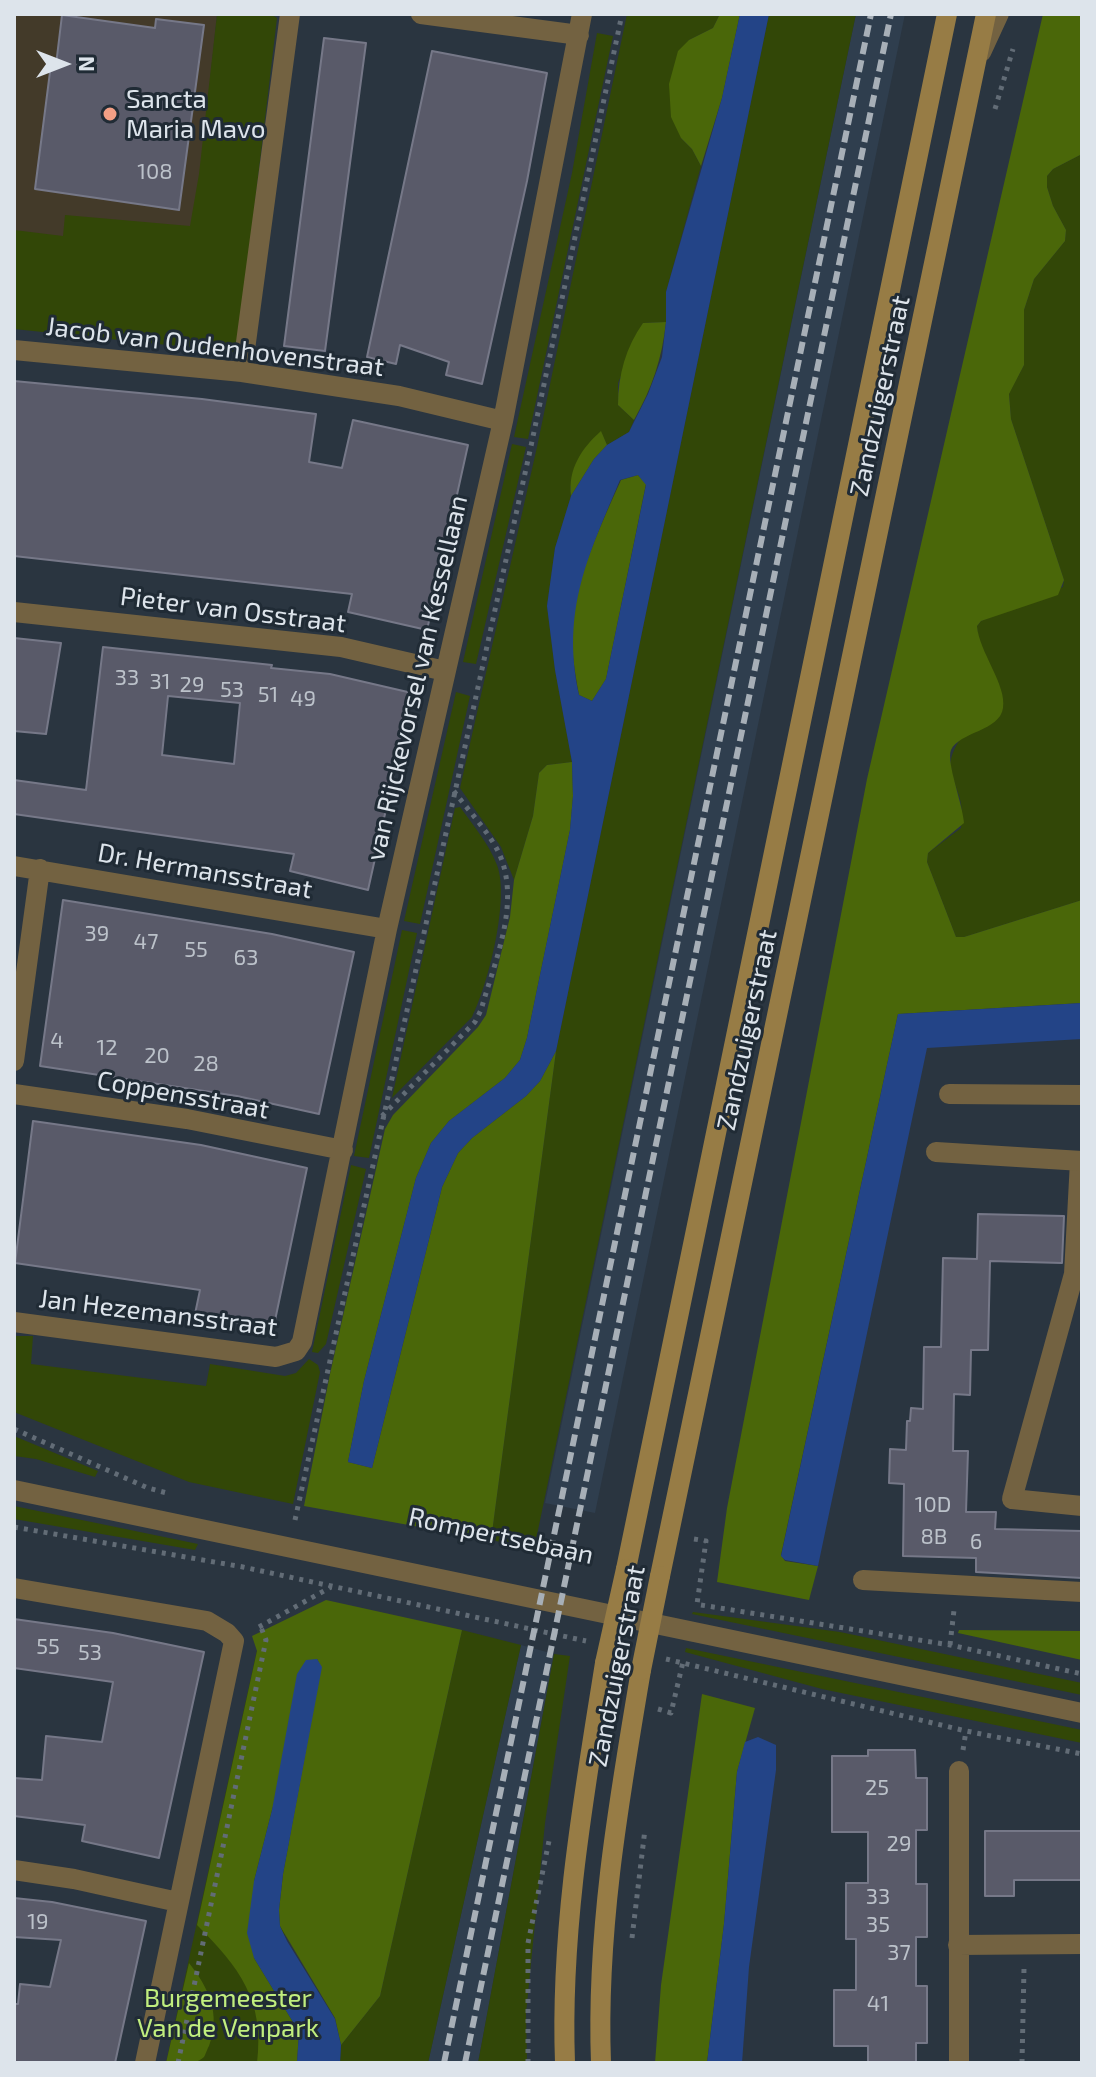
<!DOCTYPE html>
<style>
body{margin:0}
#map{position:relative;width:1096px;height:2077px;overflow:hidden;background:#2a3540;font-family:"Exo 2",sans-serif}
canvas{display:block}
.frame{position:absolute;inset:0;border:16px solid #dde4eb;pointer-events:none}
.north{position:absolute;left:24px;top:24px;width:80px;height:80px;-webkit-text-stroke:6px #202b35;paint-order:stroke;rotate:90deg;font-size:22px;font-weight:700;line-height:32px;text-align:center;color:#dde4eb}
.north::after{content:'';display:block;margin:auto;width:28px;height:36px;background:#dde4eb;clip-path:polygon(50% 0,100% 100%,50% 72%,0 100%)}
</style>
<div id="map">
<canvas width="1096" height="2077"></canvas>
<div class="frame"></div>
<div class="north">N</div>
</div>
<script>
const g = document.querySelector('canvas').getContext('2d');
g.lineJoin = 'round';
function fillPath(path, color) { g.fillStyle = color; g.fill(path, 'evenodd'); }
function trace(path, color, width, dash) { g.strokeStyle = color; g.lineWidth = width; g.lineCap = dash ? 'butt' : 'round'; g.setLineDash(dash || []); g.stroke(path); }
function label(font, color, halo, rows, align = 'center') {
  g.font = font + ' "Exo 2",sans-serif'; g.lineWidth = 6; g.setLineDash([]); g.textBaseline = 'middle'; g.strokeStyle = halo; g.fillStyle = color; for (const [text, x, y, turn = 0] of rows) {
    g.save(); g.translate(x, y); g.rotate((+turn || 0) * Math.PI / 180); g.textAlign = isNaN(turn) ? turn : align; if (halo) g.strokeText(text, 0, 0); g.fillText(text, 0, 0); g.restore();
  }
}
fillPath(new Path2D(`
 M856,14H905L595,1513L545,1503Z
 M521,1645L554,1654L478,2063H428Z`), '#2f3e4e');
fillPath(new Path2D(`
 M14,14H217L195,227L56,330L14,327Z`), '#433a29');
fillPath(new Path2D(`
 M217,14H271L277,18L239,337L235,352L14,329V230L63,236L65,215L190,226L199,174Z
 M627,14H720L713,28L689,40L681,138L692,149L701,166L666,292V322L643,323L618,383V405L634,420L629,432L607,445L601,432L570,487L571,496L555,548L547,606L555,670L572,762L547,765L539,773L533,816L514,880L501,847L460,788L537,447Z
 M769,14H856L534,1549L491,1540L556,1051Z
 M597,33L613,36L528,439L514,437L572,173Z
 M1082,154V900L964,937H956L927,862L928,853L961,828C965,796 955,794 951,767C947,745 986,708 1001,691L978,640L977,626L981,621L1063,587L1064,580L1011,419L1009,393L1024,365V310L1034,279L1065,241L1066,230L1053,206L1047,187V176L1053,169Z
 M512,444L526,447L476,664L463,662Z
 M456,692L470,696L420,924L404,921Z
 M460,807C473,825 489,844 497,865C510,899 488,985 472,1017L392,1098L455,808Z
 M402,930L417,933L369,1158L354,1156Z
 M351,1165L366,1169L326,1344L318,1353L312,1352Z
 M14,1336H33L31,1364L206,1386L210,1364L285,1376L296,1373L309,1359L318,1365L320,1372L293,1504L189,1482L14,1412Z
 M14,1436L98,1471L95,1477L36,1459L14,1456Z
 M14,1506L198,1544L195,1550L14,1519Z
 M693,1612L840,1632L1082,1683V1695L692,1614Z
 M462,1630L521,1645L428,2063H340L341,2045L380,1996Z
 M686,1648L1082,1730V1743L822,1689L685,1652Z
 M257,1650L297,2063H166Z
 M554,1654L570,1656L545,1823L526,2013L527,2063H478Z`), '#324707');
fillPath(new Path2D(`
 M720,14H740L722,98L701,166L692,149L681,138L671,117L669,84L678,51L689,40L713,28Z
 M1043,14H1082V154L1053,169L1047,176V187L1053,206L1066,230L1065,241L1034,279L1024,310V365L1009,394L1011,419L1064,580L1058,595L981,621L977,626C979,652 1007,685 1003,708C1000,731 959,732 951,750C946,762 963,805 964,823L928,853L927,862L956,937H964L1082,900V1003L898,1014L781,1555L785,1561L818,1566L809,1600L717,1582L727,1508L867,779Z
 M666,322C662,359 652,388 634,420L618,405C618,375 626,347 643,323Z
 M601,431L607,445L594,459L571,496C568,469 581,449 601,431Z
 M638,475L646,484L606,679L592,701L579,695C575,673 571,650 572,627C573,584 603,520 621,480Z
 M572,762L573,796L570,830L527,1038L520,1060L505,1078L449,1121L431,1143L416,1178L364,1381L348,1462L372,1468L442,1187L458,1153L472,1138L526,1096L540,1081L556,1051L491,1540L304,1506L330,1374L385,1129L393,1115L478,1027L486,1015L510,917L514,880L533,816L539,773L547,765Z
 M326,1600L462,1630L380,1996L341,2045L335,2018L280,1926L279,1910L283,1874L321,1667L317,1659L272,1810L254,1881V1958L299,2032L297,2063H257C265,2000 239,1967 197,1925L257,1651L252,1636Z
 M959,1630L1081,1631L1082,1660L958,1633Z
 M702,1694L755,1708L737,1772L724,1924L707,2063H655L661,1985Z
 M189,1963C209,1988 221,2014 209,2046C208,2047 205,2056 204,2057C195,2066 177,2063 166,2063Z`), '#4a6709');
fillPath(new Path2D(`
 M740,14H769L556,1051L540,1081L526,1096L472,1138L458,1153L442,1187L372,1468L348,1462L364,1381L416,1178L431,1143L449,1121L505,1078L520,1060L527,1038L570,830L573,796L572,762L555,670L547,606L555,548L571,496L594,459L607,445L629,432L648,394L662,357L666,322V292L722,98ZM638,475L646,485L606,679L592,701L579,695C561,610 588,556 620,480Z
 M1082,1003V1039L927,1048L818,1566L785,1560L781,1556L898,1014Z
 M317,1659L322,1667L283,1874L279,1910L280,1926L287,1941L335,2019L341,2045L340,2063H297L299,2032L254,1958L247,1933L254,1881L272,1810L297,1674L306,1660Z
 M758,1737L776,1745V1770L749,1967L742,2063H707L724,1924L737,1772L745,1742Z`), '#234487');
const building = new Path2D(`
 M62,15L155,28L156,19L204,25L179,210L35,189L51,64L56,65Z
 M324,38L366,43L325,351L284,346Z
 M432,51L547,73L527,181L482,384L446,375L449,362L400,345L396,364L367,357Z
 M14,381L202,399L316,414L309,462L342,468L353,420L468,445L427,630L348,612L352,594L14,556Z
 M14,638L61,643L46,734L14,731Z
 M103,647L272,665L271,668L330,674L412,693L368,890L290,871L294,854L14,814V780L86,790ZM168,696L240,703L234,764L162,755Z
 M63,900L272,934L354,952L319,1114L237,1096L40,1066Z
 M33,1121L201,1145L307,1168L273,1330L195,1314L200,1290L15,1263Z
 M978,1214L1064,1216L1062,1263L990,1261L988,1350H971L970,1395L954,1394L953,1451H968L966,1512H996L995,1529L1082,1531V1578L976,1572V1558L903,1556L904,1484L889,1483L890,1449L906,1450L907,1421H910L911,1408L923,1409L924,1347H941L943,1258L977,1259Z
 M14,1619L113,1633L204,1652L159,1858L82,1841L85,1825L14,1816V1778L42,1780L46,1736L102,1742L113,1682L14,1668Z
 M868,1750H915L916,1778H927V1830H916V1884H927V1937H916V1986H927V2043H916V2063H868V2046H834V1990H856V1939H846V1883H868V1832H832V1756H868Z
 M985,1831H1082V1880H1014V1896H985Z
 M14,1898L52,1902L146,1921L115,2063H14V2004H18L20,1984L50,1987L61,1940L14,1937Z`);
fillPath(building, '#595a69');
trace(building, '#767888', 2);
trace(new Path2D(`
 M995,109L1013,49
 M382,1116L475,1022L481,1010C495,960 522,901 498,851C487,830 468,810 453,790
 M14,1429L148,1488L167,1493
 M295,1520L531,446L622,14
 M14,1527L243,1567L586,1641
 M694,1539L706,1541L697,1604
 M701,1605L950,1645L1082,1674
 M259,1627L331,1587
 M950,1645L954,1610
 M666,1659L966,1731L1082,1754
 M658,1709L671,1713L683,1662
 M963,1750L966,1731
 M632,1938L645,1829
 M178,2063L266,1640L260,1625
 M528,2063V1943L550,1836
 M1022,2063L1024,1968`), '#626c76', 5, [4, 6]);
trace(new Path2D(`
 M983,53L1001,14`), '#736241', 16);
trace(new Path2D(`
 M1080,1161L1074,1274L1012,1499L1082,1506`), '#736241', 20);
trace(new Path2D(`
 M421,14L579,35
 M14,350L242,372L399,396L503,421
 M242,372L290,14
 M14,612L341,647L445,671
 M14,866L387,929
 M14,1061L40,869
 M14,1094L187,1119L343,1150
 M949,1094L1082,1095
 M936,1152L1082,1161
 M14,1322L276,1357L296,1351L302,1342L387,929L503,421L582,14
 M863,1580L1082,1592
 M14,1588L207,1621L227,1633L234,1641L145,2063
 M14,1870L74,1879L178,1902
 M958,1945L1082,1944
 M959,2063V1771`), '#736241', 20);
trace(new Path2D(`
 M14,1490L1082,1713`), '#736241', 20);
trace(new Path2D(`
 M626,1569L947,14
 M660,1576L986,14
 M565,2063C560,1929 584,1795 605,1663
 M601,2063C596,1931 619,1800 641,1670`), '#977c45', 20);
trace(new Path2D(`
 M444,2063L871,14
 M465,2063L891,14`), '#a7afb7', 6, [12, 6]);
trace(new Path2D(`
 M605,1663L626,1569
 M641,1670L660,1576`), '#977c45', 20);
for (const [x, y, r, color] of [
 [110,114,8,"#f39f85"]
]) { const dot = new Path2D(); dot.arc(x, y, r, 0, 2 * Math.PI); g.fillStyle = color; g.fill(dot); trace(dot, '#202b35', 3); }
label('22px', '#bcc2ca', null, [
 ["108",155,172],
 ["33",127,678],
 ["31",160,682],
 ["29",192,685],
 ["53",232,690],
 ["51",268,695],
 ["49",303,699],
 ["39",97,934],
 ["47",146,942],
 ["55",196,950],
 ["63",246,958],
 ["4",57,1041],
 ["12",107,1048],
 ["20",157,1056],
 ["28",206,1064],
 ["10D",933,1505],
 ["8B",934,1537],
 ["6",976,1542],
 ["55",48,1647],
 ["53",90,1653],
 ["25",877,1788],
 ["29",899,1844],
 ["33",878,1897],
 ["19",38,1922],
 ["35",878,1925],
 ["37",899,1953],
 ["41",878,2004]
]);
label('26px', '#dde4eb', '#202b35', [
 ["Sancta",126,99],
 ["Maria Mavo",126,129]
], 'left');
label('26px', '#dde4eb', '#202b35', [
 ["Jacob van Oudenhovenstraat",215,347,7],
 ["Zandzuigerstraat",880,396,-78],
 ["Pieter van Osstraat",233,610,7],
 ["van Rijckevorsel van Kessellaan",417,678,-77],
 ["Dr. Hermansstraat",205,871,10],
 ["Zandzuigerstraat",747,1030,-78],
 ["Coppensstraat",183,1095,10],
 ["Jan Hezemansstraat",158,1313,7],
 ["Rompertsebaan",501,1536,12],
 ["Zandzuigerstraat",617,1666,-79]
]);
label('26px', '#c1ee7e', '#202b35', [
 ["Burgemeester",228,1998],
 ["Van de Venpark",228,2028]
]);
</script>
